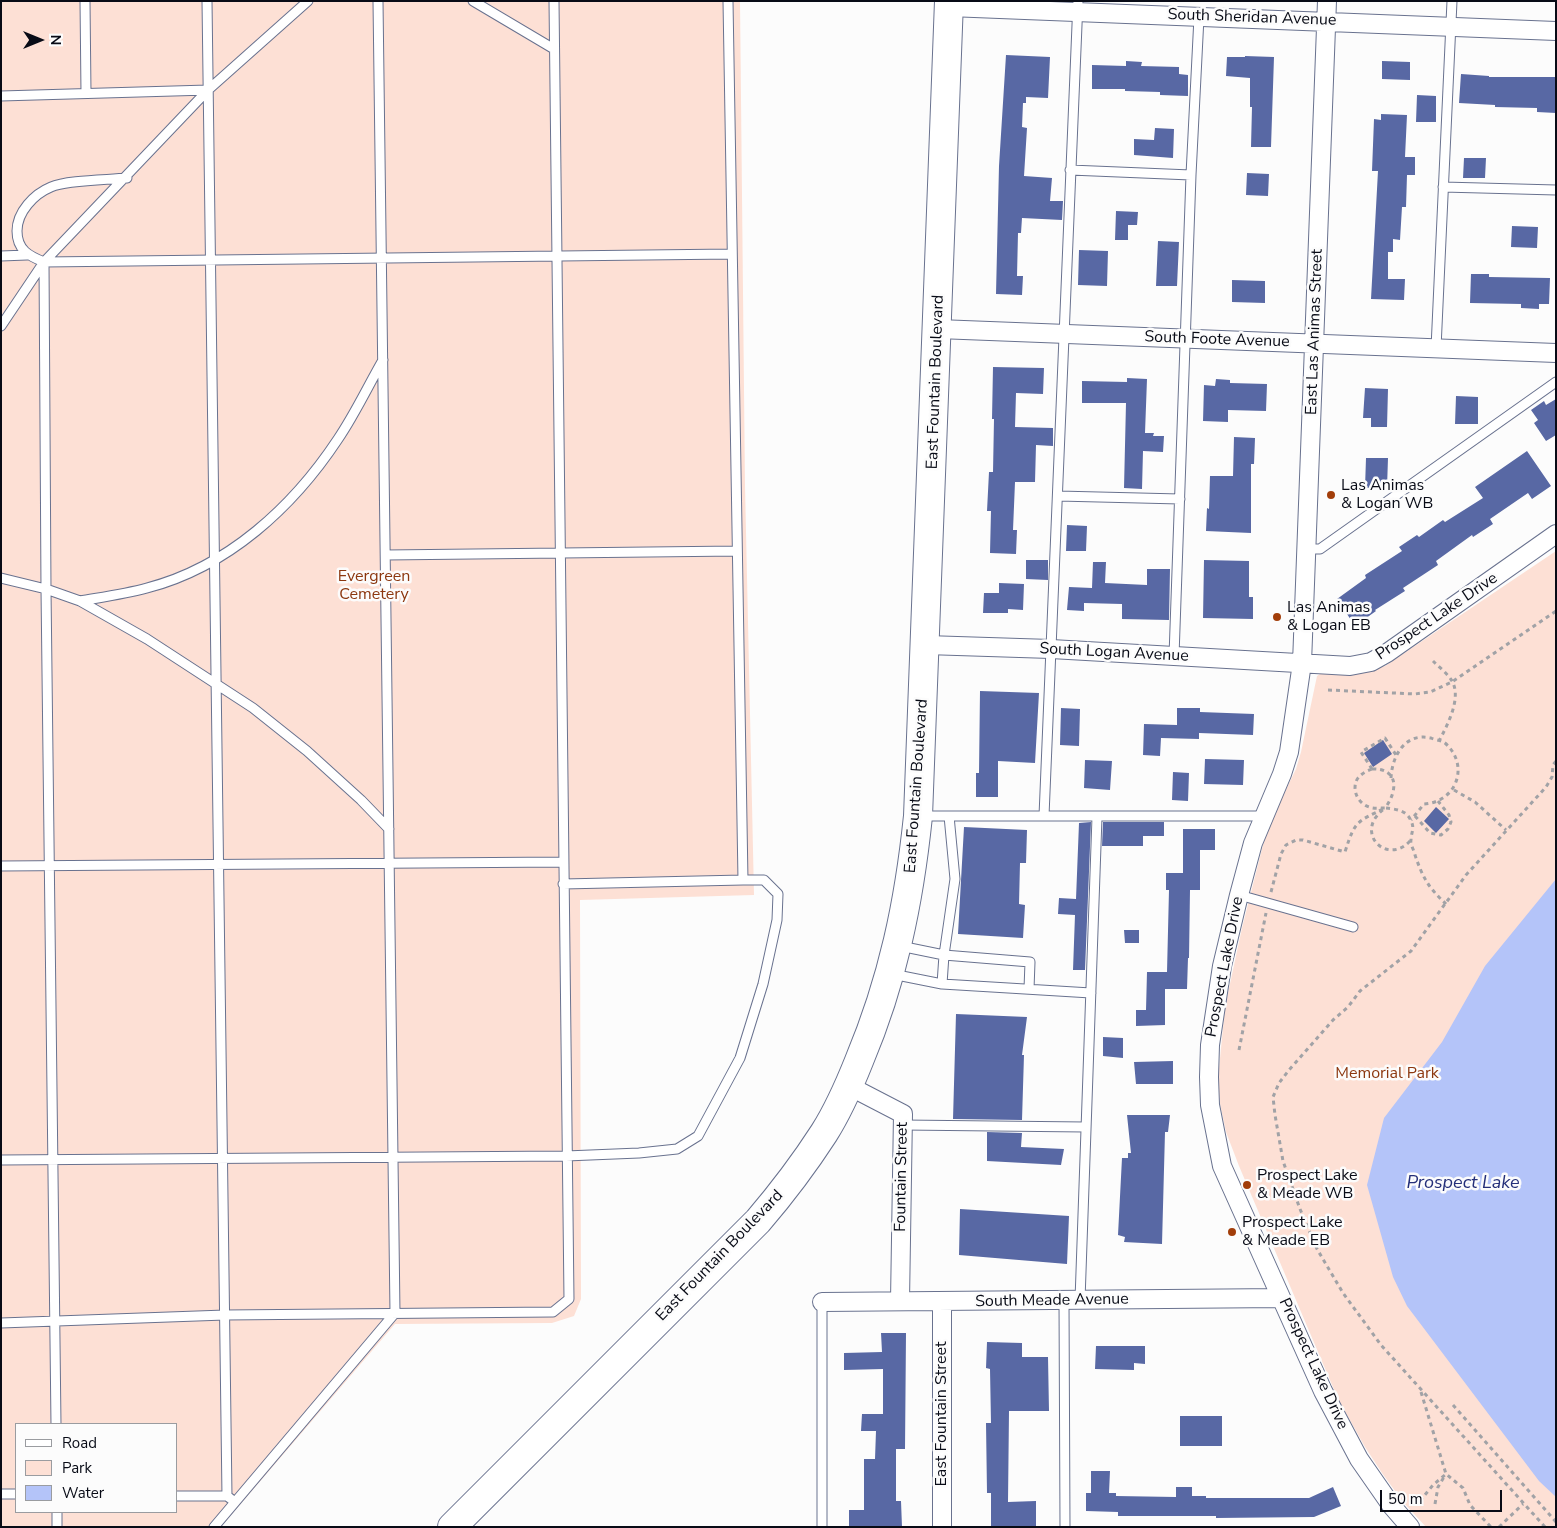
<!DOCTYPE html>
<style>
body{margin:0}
#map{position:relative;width:1557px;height:1528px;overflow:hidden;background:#fcfcfc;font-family:"Nunito Sans",sans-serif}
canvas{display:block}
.frame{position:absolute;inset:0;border:2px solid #080b16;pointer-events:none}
.legend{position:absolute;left:15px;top:1423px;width:162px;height:90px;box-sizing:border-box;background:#fcfcfc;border:1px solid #9a9ca0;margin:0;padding:6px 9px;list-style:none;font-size:15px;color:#080b16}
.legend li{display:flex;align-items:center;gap:10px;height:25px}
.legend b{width:25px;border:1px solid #9a9ca0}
.north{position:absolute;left:15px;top:15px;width:50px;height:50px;-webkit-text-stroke:4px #fcfcfc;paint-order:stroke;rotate:90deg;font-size:14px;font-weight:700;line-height:20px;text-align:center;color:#080b16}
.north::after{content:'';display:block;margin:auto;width:18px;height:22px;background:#080b16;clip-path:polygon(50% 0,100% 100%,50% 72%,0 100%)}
.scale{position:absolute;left:1380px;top:1490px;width:122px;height:22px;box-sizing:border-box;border:2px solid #080b16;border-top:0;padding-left:6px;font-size:15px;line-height:18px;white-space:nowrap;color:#080b16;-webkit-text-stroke:4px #fcfcfc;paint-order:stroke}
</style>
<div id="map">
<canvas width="1557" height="1528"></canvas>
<div class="frame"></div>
<ul class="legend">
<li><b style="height:6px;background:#fff"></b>Road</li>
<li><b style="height:14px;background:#fde0d5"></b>Park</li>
<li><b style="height:14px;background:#b4c4f9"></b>Water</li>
</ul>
<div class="north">N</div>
<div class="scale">50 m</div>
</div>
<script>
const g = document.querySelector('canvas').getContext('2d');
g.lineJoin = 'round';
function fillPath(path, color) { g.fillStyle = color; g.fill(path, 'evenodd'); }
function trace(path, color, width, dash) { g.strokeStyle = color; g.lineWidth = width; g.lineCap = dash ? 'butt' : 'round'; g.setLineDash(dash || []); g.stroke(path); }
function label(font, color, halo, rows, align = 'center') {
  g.font = font + ' "Nunito Sans",sans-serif'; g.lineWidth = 5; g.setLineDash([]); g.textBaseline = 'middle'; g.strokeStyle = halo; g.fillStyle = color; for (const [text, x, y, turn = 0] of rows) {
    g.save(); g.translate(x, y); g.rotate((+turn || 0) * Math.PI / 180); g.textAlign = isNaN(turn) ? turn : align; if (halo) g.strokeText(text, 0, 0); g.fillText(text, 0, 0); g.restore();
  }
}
fillPath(new Path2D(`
 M1,1H740L745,486L754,895L580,900L581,1299L574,1316L552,1323L395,1324L221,1527H1ZM16,1424H176V1512H16Z
 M1556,551V1527H1426L1403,1502L1382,1473L1365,1447L1338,1399L1239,1166L1226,1132L1220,1104L1218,1079L1225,1007L1242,928L1264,841L1275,812L1296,769L1301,752L1317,676L1323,672H1356L1385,666Z`), '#fde0d5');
fillPath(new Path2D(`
 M1556,879V1497L1539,1481L1407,1306L1393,1277L1367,1185L1384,1118L1442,1042L1485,966Z`), '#b4c4f9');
fillPath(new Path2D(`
 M1006,55L1050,57L1048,98L1026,97V103H1023L1022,127L1027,128L1024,176L1052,178L1050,201H1063L1062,220L1022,218L1021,233H1018L1017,276H1023L1022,295L996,294L999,166Z
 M1245,56L1274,57L1271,147H1251L1252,107H1250V78L1226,76L1227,57H1245Z
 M1126,61L1142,62L1141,66L1179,67V74L1188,75V96L1160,95V92L1125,91V89H1092V65L1126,66Z
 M1382,61L1410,62V80L1382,79Z
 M1461,74L1489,76V77H1556V113L1537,112V108L1495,107V105L1459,103Z
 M1417,95L1436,96V122H1416Z
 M1381,114L1407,115L1405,157H1415V175H1407L1406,207H1402L1400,240L1393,239V252H1388V279H1405L1404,300L1371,299L1378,171H1372L1374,119L1381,120Z
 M1155,128L1174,129L1173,158L1134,155V139L1154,140Z
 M1464,158H1486L1485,178H1463Z
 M1247,173L1269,174L1268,196L1246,195Z
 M1116,211L1138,212L1137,225H1128V240H1115Z
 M1512,226L1538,227L1537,248L1511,247Z
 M1158,241L1179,242L1177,286H1156Z
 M1079,250L1108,251L1107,286L1078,285Z
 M1471,274H1489V277L1550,278L1549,304H1539V309L1521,308V304L1470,303Z
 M1232,280L1265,281V303L1232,302Z
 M993,367L1044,368L1043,394L1016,393L1015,427L1053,428V446L1036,445L1035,482H1015L1013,530H1017L1016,554L990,553L991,511H987L989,472H993L994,419H992Z
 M1127,378L1147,379L1145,433H1154L1153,436H1164L1163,452L1143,451L1142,489L1124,488L1126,403H1082V381L1127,382Z
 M1216,379L1230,380V383L1267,384L1266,411L1228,410V422L1203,421L1204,385L1215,386Z
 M1365,388L1388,389L1387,427H1371V418H1363Z
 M1456,396L1478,397V424H1455Z
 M1556,399V435L1546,441L1534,423L1538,420L1531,410L1544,401L1546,405Z
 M1234,437L1255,438L1254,464H1251V533L1206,531L1207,508L1209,509L1210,476H1233Z
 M1527,451L1551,486L1532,499L1528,493L1490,519L1493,524L1473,537L1472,535L1436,561L1438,565L1403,588L1405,591L1375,610L1376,611L1355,626L1337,599L1366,578L1365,575L1402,551L1399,547L1417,535L1419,537L1443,520L1445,522L1483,498L1475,487Z
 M1366,458H1388L1387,488H1365Z
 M1067,525L1087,526L1086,551H1066Z
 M1026,560H1048V580L1026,579Z
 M1204,560L1249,561V597H1253V619L1203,618Z
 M1093,562H1106L1105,583L1147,585V569H1170L1169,620L1122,619V604L1084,603V611L1067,610L1069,587L1092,588Z
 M999,583L1024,584L1023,610L1008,609V613H983L984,593H999Z
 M980,691L1039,693L1035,763L998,761V797H976V773H979Z
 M1061,708L1080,709L1079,746L1060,745Z
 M1177,708H1200V712L1254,714L1253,735L1199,733V739L1161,738L1160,756L1143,755L1144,724L1177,725Z
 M1383,740L1392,754L1373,767L1364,753Z
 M1205,759L1244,760L1243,785L1204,784Z
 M1085,760L1112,761L1110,790L1084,788Z
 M1173,772L1189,773L1188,801L1172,800Z
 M1436,807L1449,819L1436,833L1424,821Z
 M1091,822L1085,970H1073L1075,915L1058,914L1059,898L1076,899L1079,823Z
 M1103,822H1164V836H1143V846H1102Z
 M964,827L1027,830L1026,863H1020L1019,904L1025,905L1023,938L958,934Z
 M1183,829H1215V850H1200V890H1190L1189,958H1188L1187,989H1165V1025L1136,1026V1010H1146L1147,972H1167L1169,890H1166V873H1183Z
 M1124,930H1139V943H1125Z
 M956,1014L1027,1017L1022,1055H1024L1022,1120L953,1119Z
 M1103,1037L1123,1038V1058L1103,1056Z
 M1173,1061V1084H1136L1134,1062Z
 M1127,1115H1170L1168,1132H1165L1162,1244L1124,1242L1125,1237L1118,1235L1122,1158H1128V1153H1131Z
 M987,1132L1022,1133L1021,1147L1064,1149L1061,1165L987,1161Z
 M960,1209L1069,1216L1067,1264L959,1255Z
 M881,1333H906L905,1449H896V1501H901L902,1527H849V1510H864V1459H875L876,1431H861L862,1414H883V1369L844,1370V1353L882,1352Z
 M987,1342L1022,1343V1357H1048L1049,1411H1009L1008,1502L1036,1501V1526H991V1493H987L986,1423H991L990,1369L986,1368Z
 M1096,1346H1145V1364L1134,1363V1370L1095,1369Z
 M1180,1416H1222V1446H1180Z
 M1091,1471H1110L1109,1493H1116V1496L1176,1497V1487H1192V1496H1206V1498H1309L1333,1487L1341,1506L1314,1517L1216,1518V1516H1118V1512L1086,1511V1493H1091Z`), '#5868a4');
const lane = new Path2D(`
 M85,1L86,93
 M207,1L227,1496
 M473,1L554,49
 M1,96L208,90
 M1070,170L1191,175
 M127,178C107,180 67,180 51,187C34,194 17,212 17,231C17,250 29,256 44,262L732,254
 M1443,187L1556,190
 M1,256L27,255
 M44,262L46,589L56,1424
 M1,326L44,262L208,90L308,1
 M1436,348L1452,1
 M1058,496L1180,499
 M1307,549H1320L1556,382
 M386,555L737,551
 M1,578L46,589L80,601L147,639L253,708L307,751L361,800L389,829
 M80,601C103,597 125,594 147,588C228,567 293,507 338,439C355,414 368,386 383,360
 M1174,656L1191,175L1199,17
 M921,816H1263
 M1044,816L1078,1
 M1,866L563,862
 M563,884L743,880L728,1
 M1239,895L1353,927
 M900,946L944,955L955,879L949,816
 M892,974L942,984L1091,993
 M942,984L944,955L1030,962L1029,989
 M903,1125L1085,1127
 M1,1160L566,1156L639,1153L677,1149L698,1136L740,1058L763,984L777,920L778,894L764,880H743
 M1080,1300L1097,817
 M1064,1301L1065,1527
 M822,1302V1527
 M1,1323L225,1315L553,1312L569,1299L554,1
 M1,1494H16
 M176,1496H227L231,1499
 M57,1512V1527
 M214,1527L395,1313L378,1`);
const street = new Path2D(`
 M1327,1L1302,663L1289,752L1282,774L1253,843L1239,895L1222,966L1210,1045L1209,1077L1210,1105L1222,1166L1323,1391L1359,1459L1391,1505L1410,1527
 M949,7L1556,31
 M938,329L1556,353
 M926,645L1051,649L1350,666L1371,662L1387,653L1556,534
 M849,1086L903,1114L900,1301
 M822,1302L1281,1298
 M942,1302V1527`);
const primary = new Path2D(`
 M452,1527L758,1221C782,1193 804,1164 824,1133C838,1111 849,1086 859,1061C893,980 909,903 918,816L949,1`);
trace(lane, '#69728f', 11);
trace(street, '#69728f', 20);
trace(primary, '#69728f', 30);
trace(new Path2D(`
 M1433,661C1439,667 1448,674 1452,681C1462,698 1447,726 1439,741
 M1328,690L1415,694L1430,692L1452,682L1556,611
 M1372,769C1399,768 1398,791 1385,808C1380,808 1374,809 1369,807C1357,803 1351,788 1358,778C1362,773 1367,771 1372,769Z
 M1372,769L1361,752L1385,738L1396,755
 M1391,778C1392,756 1405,732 1431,738C1435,740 1441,740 1445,743C1470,765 1457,802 1424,804L1411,820
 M1454,790L1475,802L1506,830
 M1415,816L1430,833L1441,835L1448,829L1451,822L1449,815L1438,801
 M1410,841C1391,862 1363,842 1374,820C1377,815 1381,811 1385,808C1395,809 1407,810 1411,821C1415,828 1411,833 1411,840C1410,844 1414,850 1415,855C1423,878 1428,887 1446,904
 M1271,892L1281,854L1286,845L1296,840H1303L1345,852C1355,820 1357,822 1385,808
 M1239,1050L1266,913
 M1421,1392L1446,1474L1463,1488L1470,1505L1491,1527
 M1453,1405L1556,1522
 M1420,1501L1433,1485L1446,1474
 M1435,1504L1438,1487L1444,1477
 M1499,1527L1523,1504
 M1545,1527L1381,1345L1343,1293L1317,1249L1300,1209L1283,1161L1275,1115L1273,1097L1279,1083L1289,1070L1333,1020L1348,1007L1360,991L1411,951L1466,875L1546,787L1552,777L1553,765L1556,761`), '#a1a2a6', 3, [4, 4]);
trace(lane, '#fff', 9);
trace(street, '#fff', 18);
trace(primary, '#fff', 28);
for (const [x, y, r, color] of [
 [1331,495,5,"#a23e0a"],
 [1277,617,5,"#a23e0a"],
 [1247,1185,5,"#a23e0a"],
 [1232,1232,5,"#a23e0a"]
]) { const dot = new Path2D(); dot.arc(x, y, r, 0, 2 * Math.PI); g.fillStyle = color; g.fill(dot); trace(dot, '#fcfcfc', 2); }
label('16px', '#080b16', '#fcfcfc', [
 ["South Sheridan Avenue",1252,18,2],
 ["East Las Animas Street",1315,332,-88],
 ["South Foote Avenue",1217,340,2],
 ["East Fountain Boulevard",936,382,-88],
 ["Prospect Lake Drive",1437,617,-34],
 ["South Logan Avenue",1114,653,3],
 ["East Fountain Boulevard",917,786,-86],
 ["Prospect Lake Drive",1225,967,-79],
 ["Fountain Street",902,1177,-89],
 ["East Fountain Boulevard",720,1256,-46],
 ["South Meade Avenue",1052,1301,-1],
 ["Prospect Lake Drive",1313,1364,65],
 ["East Fountain Street",942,1414,-90]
]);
label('16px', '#080b16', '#fcfcfc', [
 ["Las Animas",1341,486],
 ["& Logan WB",1341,504],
 ["Las Animas",1287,608],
 ["& Logan EB",1287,626],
 ["Prospect Lake",1257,1176],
 ["& Meade WB",1257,1194],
 ["Prospect Lake",1242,1223],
 ["& Meade EB",1242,1241]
], 'left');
label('16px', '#8c370f', '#fcfcfc', [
 ["Evergreen",374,577],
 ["Cemetery",374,595],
 ["Memorial Park",1387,1074]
]);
label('italic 18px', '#242f79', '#fcfcfc', [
 ["Prospect Lake",1463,1184]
]);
</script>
